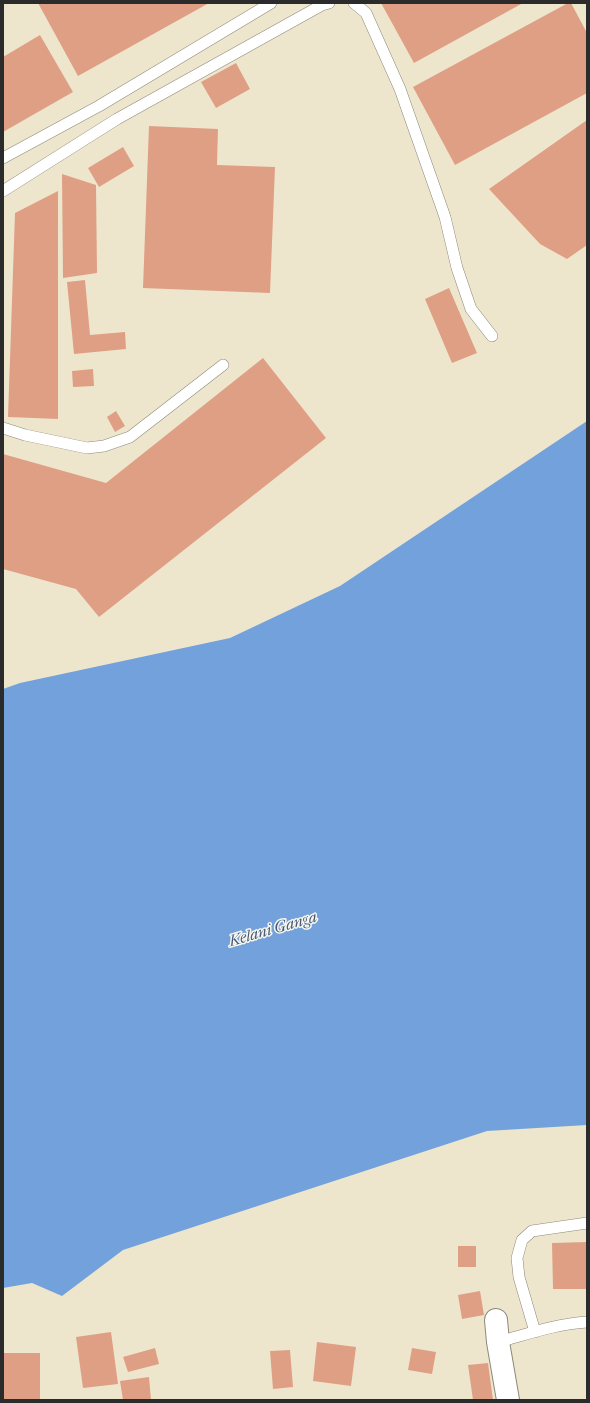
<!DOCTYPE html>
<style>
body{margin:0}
#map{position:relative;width:590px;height:1403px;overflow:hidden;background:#eee6cc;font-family:"IM FELL French Canon",serif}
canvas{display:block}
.frame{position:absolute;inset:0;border:4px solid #2b2b2b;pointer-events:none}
</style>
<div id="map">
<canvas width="590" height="1403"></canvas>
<div class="frame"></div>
</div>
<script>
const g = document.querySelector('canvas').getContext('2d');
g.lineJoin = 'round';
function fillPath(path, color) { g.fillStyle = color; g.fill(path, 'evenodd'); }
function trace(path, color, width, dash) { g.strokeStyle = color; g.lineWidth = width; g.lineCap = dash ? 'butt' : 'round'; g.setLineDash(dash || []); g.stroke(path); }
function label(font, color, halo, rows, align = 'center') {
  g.font = font + ' "IM FELL French Canon",serif'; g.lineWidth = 3; g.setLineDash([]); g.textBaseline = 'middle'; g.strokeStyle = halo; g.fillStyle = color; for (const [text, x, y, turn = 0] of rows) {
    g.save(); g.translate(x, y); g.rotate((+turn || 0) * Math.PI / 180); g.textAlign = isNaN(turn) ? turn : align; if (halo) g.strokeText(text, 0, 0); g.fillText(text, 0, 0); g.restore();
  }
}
fillPath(new Path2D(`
 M587,421V1125L487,1131L123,1250L62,1296L32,1283L3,1288V689L20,683L230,638L340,586Z`), '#73a1dc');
fillPath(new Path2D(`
 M38,3H209L78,76Z
 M381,3H523L414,63Z
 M568,3H571L587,33V93L455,165L413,87Z
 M40,35L73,92L3,132V57Z
 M236,63L250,89L216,108L201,82Z
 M587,120V245L567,259L540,244L489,189Z
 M149,126L218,129L217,165L275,167L270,293L143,288Z
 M123,147L134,166L99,187L88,168Z
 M62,174L96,185L97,273L63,278Z
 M58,191V419L8,417L15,213Z
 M85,280L90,335L125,332L126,349L74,354L67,282Z
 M449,288L477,353L452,363L425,299Z
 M263,358L326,438L99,617L76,589L3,569V454L106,483Z
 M93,369L94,386L73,387L72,371Z
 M116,411L125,426L115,432L107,417Z
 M587,1242V1289H553L552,1243Z
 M458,1246H476V1267H458Z
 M480,1291L484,1315L462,1319L458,1295Z
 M111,1332L118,1384L83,1388L76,1337Z
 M317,1342L356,1347L351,1386L313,1381Z
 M155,1348L159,1364L128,1372L123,1357Z
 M412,1348L436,1352L432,1374L408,1370Z
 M290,1350L293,1387L273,1389L270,1351Z
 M3,1353H40V1400H3Z
 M488,1363L493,1400H473L468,1365Z
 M149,1377L151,1400H123L120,1381Z`), '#df9f85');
const lane = new Path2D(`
 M354,3L366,13L400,89L445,217L457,268L471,309L492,336
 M3,158L99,106L271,3
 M3,191L117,119L322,5L329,3
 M3,428L25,435L87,448L104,446L130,437L223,365
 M535,1332L519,1277L517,1258L522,1240L532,1231L587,1223
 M498,1342C528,1334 555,1324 587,1322`);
const street = new Path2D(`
 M496,1320L498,1342L508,1400`);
trace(lane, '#8c887c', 12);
trace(street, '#8c887c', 24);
trace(lane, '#fff', 11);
trace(street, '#fff', 22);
label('italic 16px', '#485a72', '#f6f6f2', [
 ["Kelani Ganga",273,930,-16]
]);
</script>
